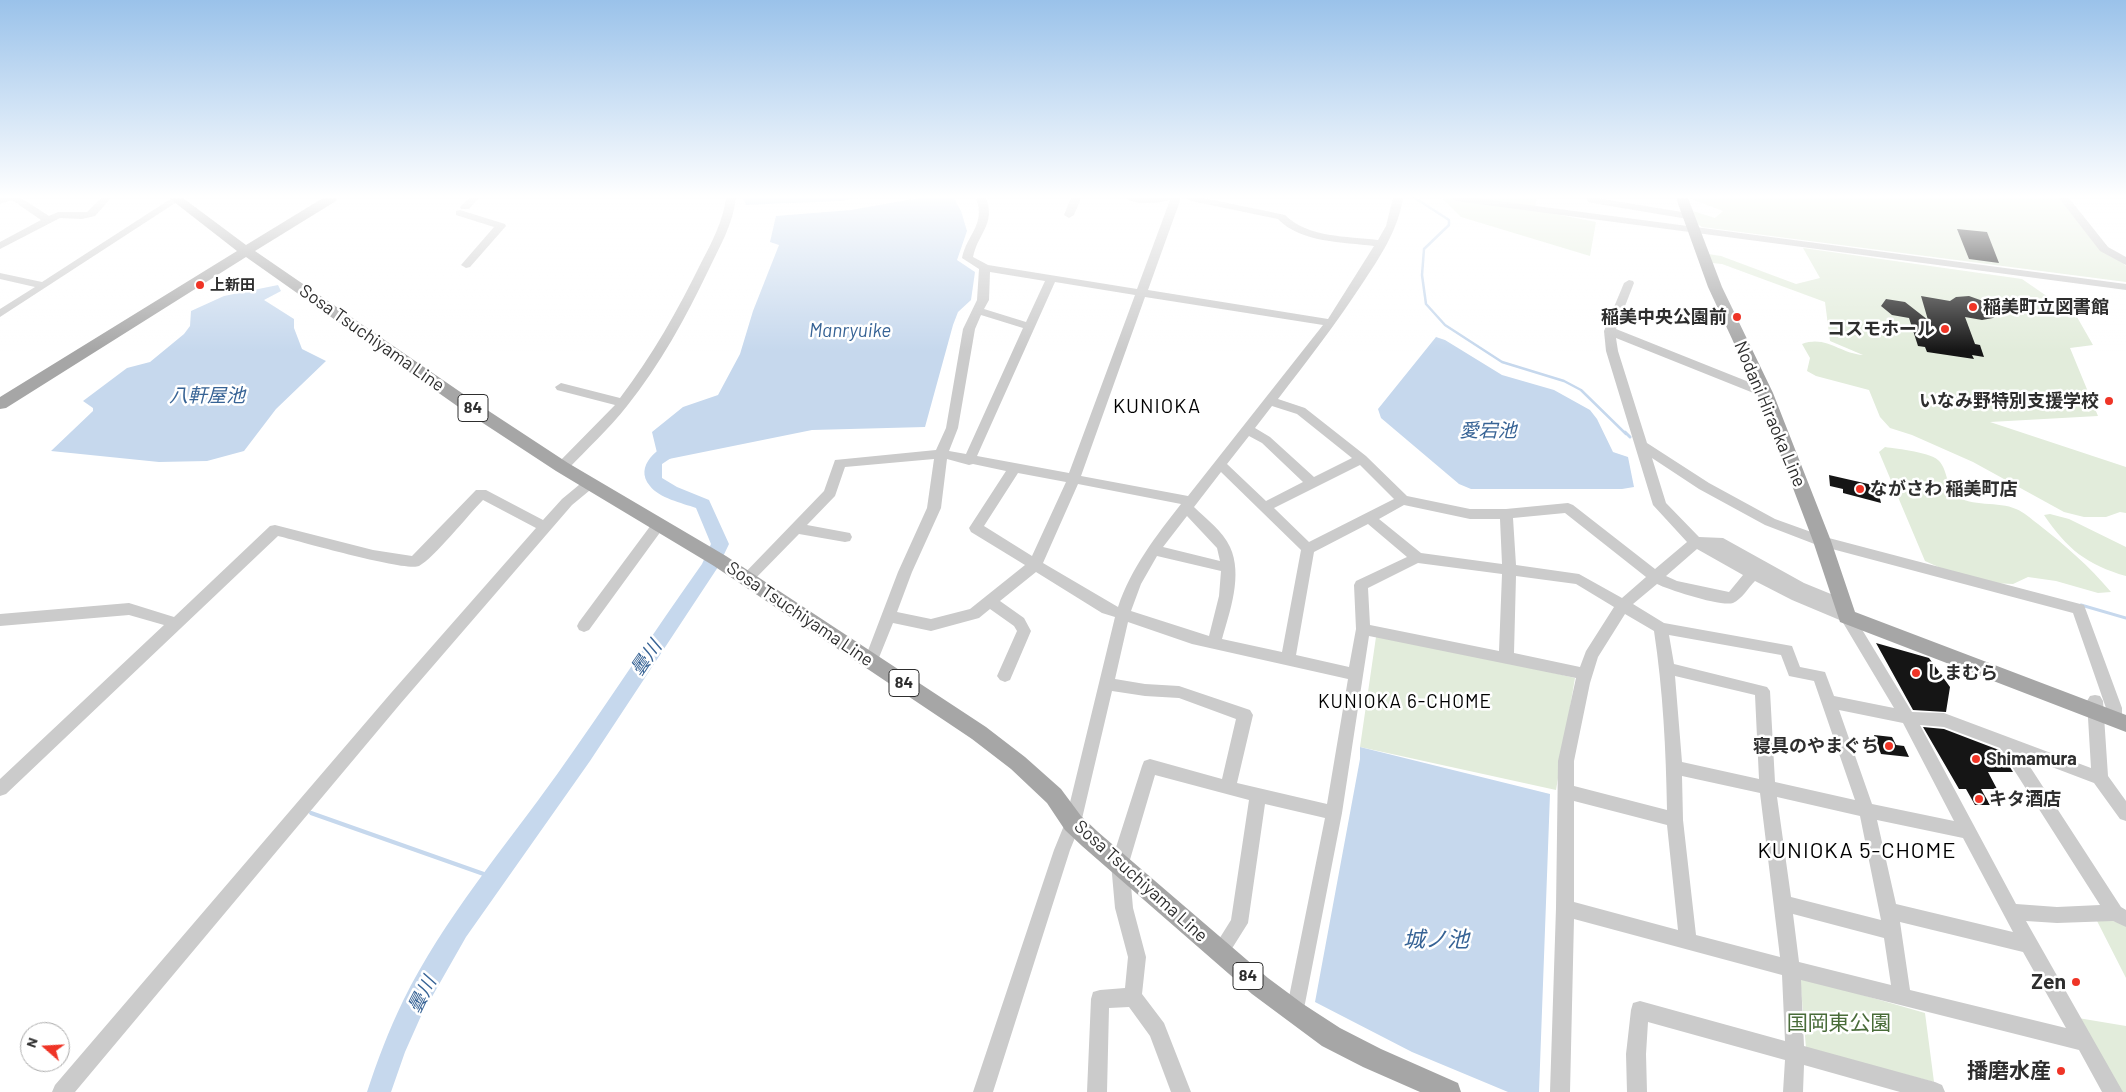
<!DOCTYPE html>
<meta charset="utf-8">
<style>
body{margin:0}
#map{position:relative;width:2126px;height:1092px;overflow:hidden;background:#fff;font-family:Barlow,sans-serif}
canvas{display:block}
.north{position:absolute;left:20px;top:1022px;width:50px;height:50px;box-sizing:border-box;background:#fff;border:1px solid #ababab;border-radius:50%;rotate:289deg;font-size:14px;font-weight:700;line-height:20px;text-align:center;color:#2e2e2e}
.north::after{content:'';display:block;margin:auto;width:18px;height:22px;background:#ef3426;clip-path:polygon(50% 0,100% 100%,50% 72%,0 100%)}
</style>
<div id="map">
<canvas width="2126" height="1092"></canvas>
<div class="north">N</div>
</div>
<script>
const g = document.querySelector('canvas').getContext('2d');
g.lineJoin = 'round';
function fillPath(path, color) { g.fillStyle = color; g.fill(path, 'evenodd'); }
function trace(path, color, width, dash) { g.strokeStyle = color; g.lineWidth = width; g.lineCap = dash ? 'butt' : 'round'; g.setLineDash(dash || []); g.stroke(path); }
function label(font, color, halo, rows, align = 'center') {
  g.font = font + ' Barlow,"Noto Sans JP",sans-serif'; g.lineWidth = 5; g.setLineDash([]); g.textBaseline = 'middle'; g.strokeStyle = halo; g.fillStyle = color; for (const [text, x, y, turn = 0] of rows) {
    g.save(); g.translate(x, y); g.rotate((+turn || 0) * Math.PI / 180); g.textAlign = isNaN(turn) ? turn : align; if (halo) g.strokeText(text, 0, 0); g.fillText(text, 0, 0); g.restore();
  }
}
fillPath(new Path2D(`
 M1442,198H1537L1534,210L1596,222L1590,256L1461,217Z
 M1689,198H2065L2071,208L2126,266V282L1702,227L1696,223L1693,211L1715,218L1723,211Z
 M1803,248L2022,279L2077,317L2093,345L2070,348L2098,416L1990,422L2126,467V513L2120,512L2106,517H2084L2064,512L1973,462L1912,435L1890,428L1880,417L1869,390L1816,376L1807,371L1810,358L1802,344C1827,335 1840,354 1863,355L1830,341L1825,302L1722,264L1712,263L1708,254L1721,256L1796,284L1820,278Z
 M1885,447C1897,449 1933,452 1940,462C1948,472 1946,487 1957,496C1970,507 1999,501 2016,509C2024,512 2031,519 2038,524C2065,545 2089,566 2111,592L2098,593L2056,581L2028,577L2013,584L1992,583L1945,570L1925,561L1879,452Z
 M2050,514L2069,519L2126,547V576C2087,565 2067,549 2044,515Z
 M1387,633L1575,678L1556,790L1360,747L1376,637Z
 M2095,917L2126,924V978Z
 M1800,977L1925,1013L1934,1082L1806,1048Z
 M2078,1018L2126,1026V1092H2121Z`), '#e2ecdb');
fillPath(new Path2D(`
 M743,198H859L839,201L746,205Z
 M919,198H954L961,211L967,231L957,260L975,272L971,300L958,312L953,325L925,427L812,430L659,461L652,432L683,407L718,395L740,354L753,311L779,245L770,242L776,216L851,210Z
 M278,285L281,291L264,300L294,319V328L302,349L326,361L276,409L244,451L207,461L159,462L51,451L93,411V408L83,401L127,368L150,362L184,334L190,326L191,311L224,296Z
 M1436,337L1445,340L1502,375L1554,390L1590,410L1597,419L1613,452L1628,457L1634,487L1622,489H1471L1459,484L1381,418L1378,409Z
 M1360,747L1550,794L1539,1092H1508L1412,1052L1315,1002L1360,759Z`), '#c6d8ed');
trace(new Path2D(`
 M1415,198L1449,220V225L1424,249L1422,275L1426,304L1445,325L1502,362L1564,381L1581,390L1626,434`), '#c6d8ed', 2.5);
trace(new Path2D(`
 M1625,432L1630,437
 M2081,605L2126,618`), '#c6d8ed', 3);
trace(new Path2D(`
 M311,813L495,878`), '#c6d8ed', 4);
fillPath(new Path2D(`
 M677,440L683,442L685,446L683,450L662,464V478L677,487L709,500L729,544L718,567L590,761L466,937L421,1016L405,1052L391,1092H367C377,1061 389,1030 403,1001C444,918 505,847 558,773C607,704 653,633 702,564L711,544L696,508C682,503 659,498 650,486C633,466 659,446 677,440Z`), '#c6d8ed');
fillPath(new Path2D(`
 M1957,229L1987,232L1999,263L1969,259Z
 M1921,296L1950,301L1956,297L1969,296L1983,301L1994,308L1996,316L1993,318L1982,320L1965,317L1975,344L1980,345L1984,357L1972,355L1974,359L1927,352L1925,347L1918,346L1909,318L1892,315L1881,306L1886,299L1905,302L1928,320Z
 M1829,475L1877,486L1881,503L1843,493V489L1830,486Z
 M1876,643L1929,658L1950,687L1946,712L1913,710Z
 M1923,727L1944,729L1999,750L2013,772H1988L1997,789H1981L1990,805H1975L1966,789H1959Z
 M1874,735L1892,737L1896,745L1904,746L1909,757L1881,754Z`), '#151515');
fillPath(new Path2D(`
 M0,198H21L49,216L58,212H87L101,198H111L95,216L82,219L60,218L0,249V242L41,220L12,200L0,204Z
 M172,198H183L0,317V309L35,287L0,279V273L42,282Z
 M469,198H479L469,209H461L460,207Z
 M726,198H736C733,224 720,246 709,269C686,317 660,365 627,406C609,429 587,449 567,470H557L556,467L557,464L615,405L557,390L555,387L561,383L620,398C652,356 678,310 701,263C712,242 723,221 726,198Z
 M976,198H986C996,224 978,233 973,257L988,265L1137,289L1170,200C1158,203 1136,206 1126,198H1181L1148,290L1328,319L1374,246C1343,242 1301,243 1278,219L1191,201L1186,198H1204L1285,215C1308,238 1347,236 1378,240L1386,226L1393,198H1403C1398,230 1380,257 1362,284C1336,324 1307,361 1278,399L1305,408L1366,456L1407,496L1470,509H1506L1568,503L1573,505L1655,569L1687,542L1653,505L1606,351L1604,331L1624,283L1629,280L1633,281L1634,283L1616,329L1769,390L1771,393L1765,397L1761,396L1616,338L1618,351L1647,443L1709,483L1775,519L1825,537L2084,605L2122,708V719L2120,724L2114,726L2108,724L2106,719V708L2073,613L1817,545L1765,525L1699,489L1652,458L1666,503L1699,537L1723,538L1804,583L1848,601L1850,605L1845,610L1852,613L1912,712L1944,713L2091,768L2087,701L2090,696L2095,695L2100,696L2103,701L2108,776L2126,801V821L2120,819L2094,783L2023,756L2121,907L2126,910V927L2113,921L2057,923L2026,921L2123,1092H2102L2079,1050L1801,980L1804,1046L1935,1082L1942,1085L1945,1092H1900L1804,1065L1803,1092H1783L1785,1060L1648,1022L1646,1054L1647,1092H1627L1626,1054L1631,1010L1633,1003L1640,1001L1785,1041L1782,975L1574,919L1570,1092H1550L1556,908L1558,761L1576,678L1369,636L1342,813L1302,1019L1295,1021L1288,1019L1286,1012L1325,818L1265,804L1248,923L1226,958L1220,961L1214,958L1211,952L1231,920L1249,800L1155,775L1129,863L1133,908L1146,957L1142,994L1164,1023L1191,1092H1171L1150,1036L1129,1007L1109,1008L1107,1092H1087L1091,999L1093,992L1100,990L1125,988L1128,957L1115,908L1111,863L1142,766L1144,761L1150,759L1222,779L1236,719L1179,698L1145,696L1112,691L1081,823L1070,850L993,1092H973L1054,850L1065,823L1115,617L1102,613L1036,572L1000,601L1024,618L1031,631L1010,680L1005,682L1000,680L997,676L1017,631L1014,626L990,609L979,618L931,631L893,623L876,665L871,667L866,665L864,661L898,572L927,508L934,459L845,467L835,496L807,525L850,533L852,537L850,541L845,542L799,534L751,583L746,584L741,583L739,579L824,491L835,460L936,450L946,428L963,329L977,300L979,269L962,258C967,234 986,225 976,198ZM990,272L1045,281L1026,322L984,309L989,300ZM1055,282L1135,295L1069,473L977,456ZM1145,297L1323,325L1188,496L1081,476ZM981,315L1023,328L966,454L949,451L958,428L975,329ZM1272,406L1297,414L1352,458L1314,477L1270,437L1255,428ZM1249,436L1262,443L1303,482L1266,501L1227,464ZM947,459L969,465L973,464L1006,471L969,528L971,532L1025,565L970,609L931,619L897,612L912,572L941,508ZM1360,465L1394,499L1309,542L1274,508ZM1221,472L1301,550L1282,652L1222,639C1230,611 1243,575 1230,547C1223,531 1206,519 1194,507ZM1018,473L1066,482L1032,556L984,526ZM1078,484L1181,504C1156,536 1131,568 1118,607L1043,563ZM1404,505L1470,519H1500L1502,564L1421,553L1379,519ZM1565,513L1646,577L1622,598L1579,574L1516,565L1513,518ZM1187,516L1217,548L1220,561L1163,547ZM1368,524L1407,557L1356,581L1354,585L1356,629L1349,667L1296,655L1314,552ZM1697,549L1743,575L1729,592L1677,581L1666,576ZM1157,556L1221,571L1219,596L1209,636L1131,611L1141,584ZM1418,563L1502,574L1499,651L1370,625L1368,588ZM1516,576L1576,584L1614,607L1586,651L1580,667L1514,653ZM1755,581L1792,600L1842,621L1894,708L1834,696L1825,672L1800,667L1792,646L1664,623L1633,604L1657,584C1669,590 1722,607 1733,603C1742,599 1748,588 1755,581ZM1625,614L1654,631C1663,690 1666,750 1667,810L1574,786V761L1590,683L1598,657ZM1128,622L1192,644L1348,679L1327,804L1237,783L1253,715L1250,710L1179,686L1145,684L1115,679ZM1669,635L1781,655L1789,676L1814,681L1855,800L1775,782L1770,691L1767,687L1674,664ZM1675,676L1755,695L1759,779L1682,762ZM1839,710L1903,723L1954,821L1872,804ZM1920,725L1944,727L2000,748L2100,905L2057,907L2016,904ZM1682,776L1760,793L1780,957L1696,935L1683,820ZM1777,797L1860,816L1881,920L1791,897ZM1574,801L1667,825L1678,930L1574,902ZM1877,820L1963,838L2013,932L1896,904ZM1793,914L1884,938L1891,985L1799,962ZM1900,922L2023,952L2066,1028L1910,990Z
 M1071,198H1081L1074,215L1069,218L1064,215Z
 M1451,198H1476L2126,284V290L1456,201Z
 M1587,198H1597L1688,213L1693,216L1688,219L1592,203L1588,202Z
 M2059,198H2069L2108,247L2126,257V265L2100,251Z
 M460,210L505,224L506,226L470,267L466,268L461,265L494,227L456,215V211Z
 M590,478L595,480L597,483L595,486L572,505L401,703L75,1092H52L55,1085L391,693L536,528L483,500C469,514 434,558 419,566C406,572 299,541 278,536L6,794L0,796V779L164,625L129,615L0,626V614L129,603L174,617L270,526L275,525L373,550L412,556L476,490H486L543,520L562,499L585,480Z
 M659,519L664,521L666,524L664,527L589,630L584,632L579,630L577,626L579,622L654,521Z`), '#cbcbcb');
fillPath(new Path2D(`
 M169,198H183L246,245L323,198H337L336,201L255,251L472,400L568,463L726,556L986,727L1025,757L1061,789L1081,816L1098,832L1268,978L1303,1004L1340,1028L1381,1049L1458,1083L1461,1092H1420L1363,1067L1322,1046L1252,994L1082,846L1065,830L1047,803L1011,769L972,739L714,566L556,471L460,408L246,257L6,408L0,409V397L237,251Z
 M1676,198H1688L1722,287L1773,393L1831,541L1855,612L2126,715V732L1840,622L1813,541L1757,393L1708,287Z`), '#a6a6a6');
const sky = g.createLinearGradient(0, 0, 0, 351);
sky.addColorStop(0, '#9ac2ea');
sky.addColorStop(0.56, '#fff');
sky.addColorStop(1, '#ffffff00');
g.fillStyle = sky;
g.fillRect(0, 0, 2126, 351);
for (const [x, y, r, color] of [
 [200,285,5,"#ef3426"],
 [1973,307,5,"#ef3426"],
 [1737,317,5,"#ef3426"],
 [1945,329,5,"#ef3426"],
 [2109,401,5,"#ef3426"],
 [1860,489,5,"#ef3426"],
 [1916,673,5,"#ef3426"],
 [1889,746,5,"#ef3426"],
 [1976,759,5,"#ef3426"],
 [1979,799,5,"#ef3426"],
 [2076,982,5,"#ef3426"],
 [2061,1071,5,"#ef3426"]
]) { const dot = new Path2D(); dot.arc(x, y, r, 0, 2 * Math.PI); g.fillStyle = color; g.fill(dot); trace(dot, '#fff', 2); }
label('bold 15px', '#2e2e2e', '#fff', [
 ["上新田",210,285]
], 'left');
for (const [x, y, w] of [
 [473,408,30],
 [904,683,30],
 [1248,976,30]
]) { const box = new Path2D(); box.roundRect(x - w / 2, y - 13.5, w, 27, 4); g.fillStyle = '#fff'; g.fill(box); trace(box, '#2e2e2e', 1); }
label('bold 16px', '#2e2e2e', null, [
 ["84",473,408],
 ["84",904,683],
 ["84",1248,976]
]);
label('bold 18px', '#2e2e2e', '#fff', [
 ["稲美町立図書館",1983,307],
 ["稲美中央公園前",1727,317,"right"],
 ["コスモホール",1935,329,"right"],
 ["いなみ野特別支援学校",2099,401,"right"],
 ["ながさわ 稲美町店",1870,489],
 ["しまむら",1926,673],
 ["寝具のやまぐち",1879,746,"right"],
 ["Shimamura",1986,759],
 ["キタ酒店",1989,799]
], 'left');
label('18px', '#2e2e2e', '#fff', [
 ["Sosa Tsuchiyama Line",372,338,35],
 ["Nodani Hiraoka Line",1770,414,67],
 ["Sosa Tsuchiyama Line",800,614,34],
 ["Sosa Tsuchiyama Line",1141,881,42]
]);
label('italic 19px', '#376395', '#fff', [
 ["Manryuike",850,331],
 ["八軒屋池",207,396],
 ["愛宕池",1488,431],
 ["曇川",646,658,-55],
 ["曇川",422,995,-63]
]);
g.letterSpacing = '1px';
label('19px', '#000', '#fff', [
 ["KUNIOKA 6-CHOME",1405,702]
]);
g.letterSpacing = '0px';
g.letterSpacing = '1px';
label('20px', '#000', '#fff', [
 ["KUNIOKA",1157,406]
]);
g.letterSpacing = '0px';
label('bold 21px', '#2e2e2e', '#fff', [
 ["Zen",2066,982],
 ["播磨水産",2051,1071]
], 'right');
label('21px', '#496c39', '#fff', [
 ["国岡東公園",1839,1023]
]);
g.letterSpacing = '1px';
label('22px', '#000', '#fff', [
 ["KUNIOKA 5-CHOME",1857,851]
]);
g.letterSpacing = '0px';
label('italic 22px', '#376395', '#fff', [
 ["城ノ池",1436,940]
]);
</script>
